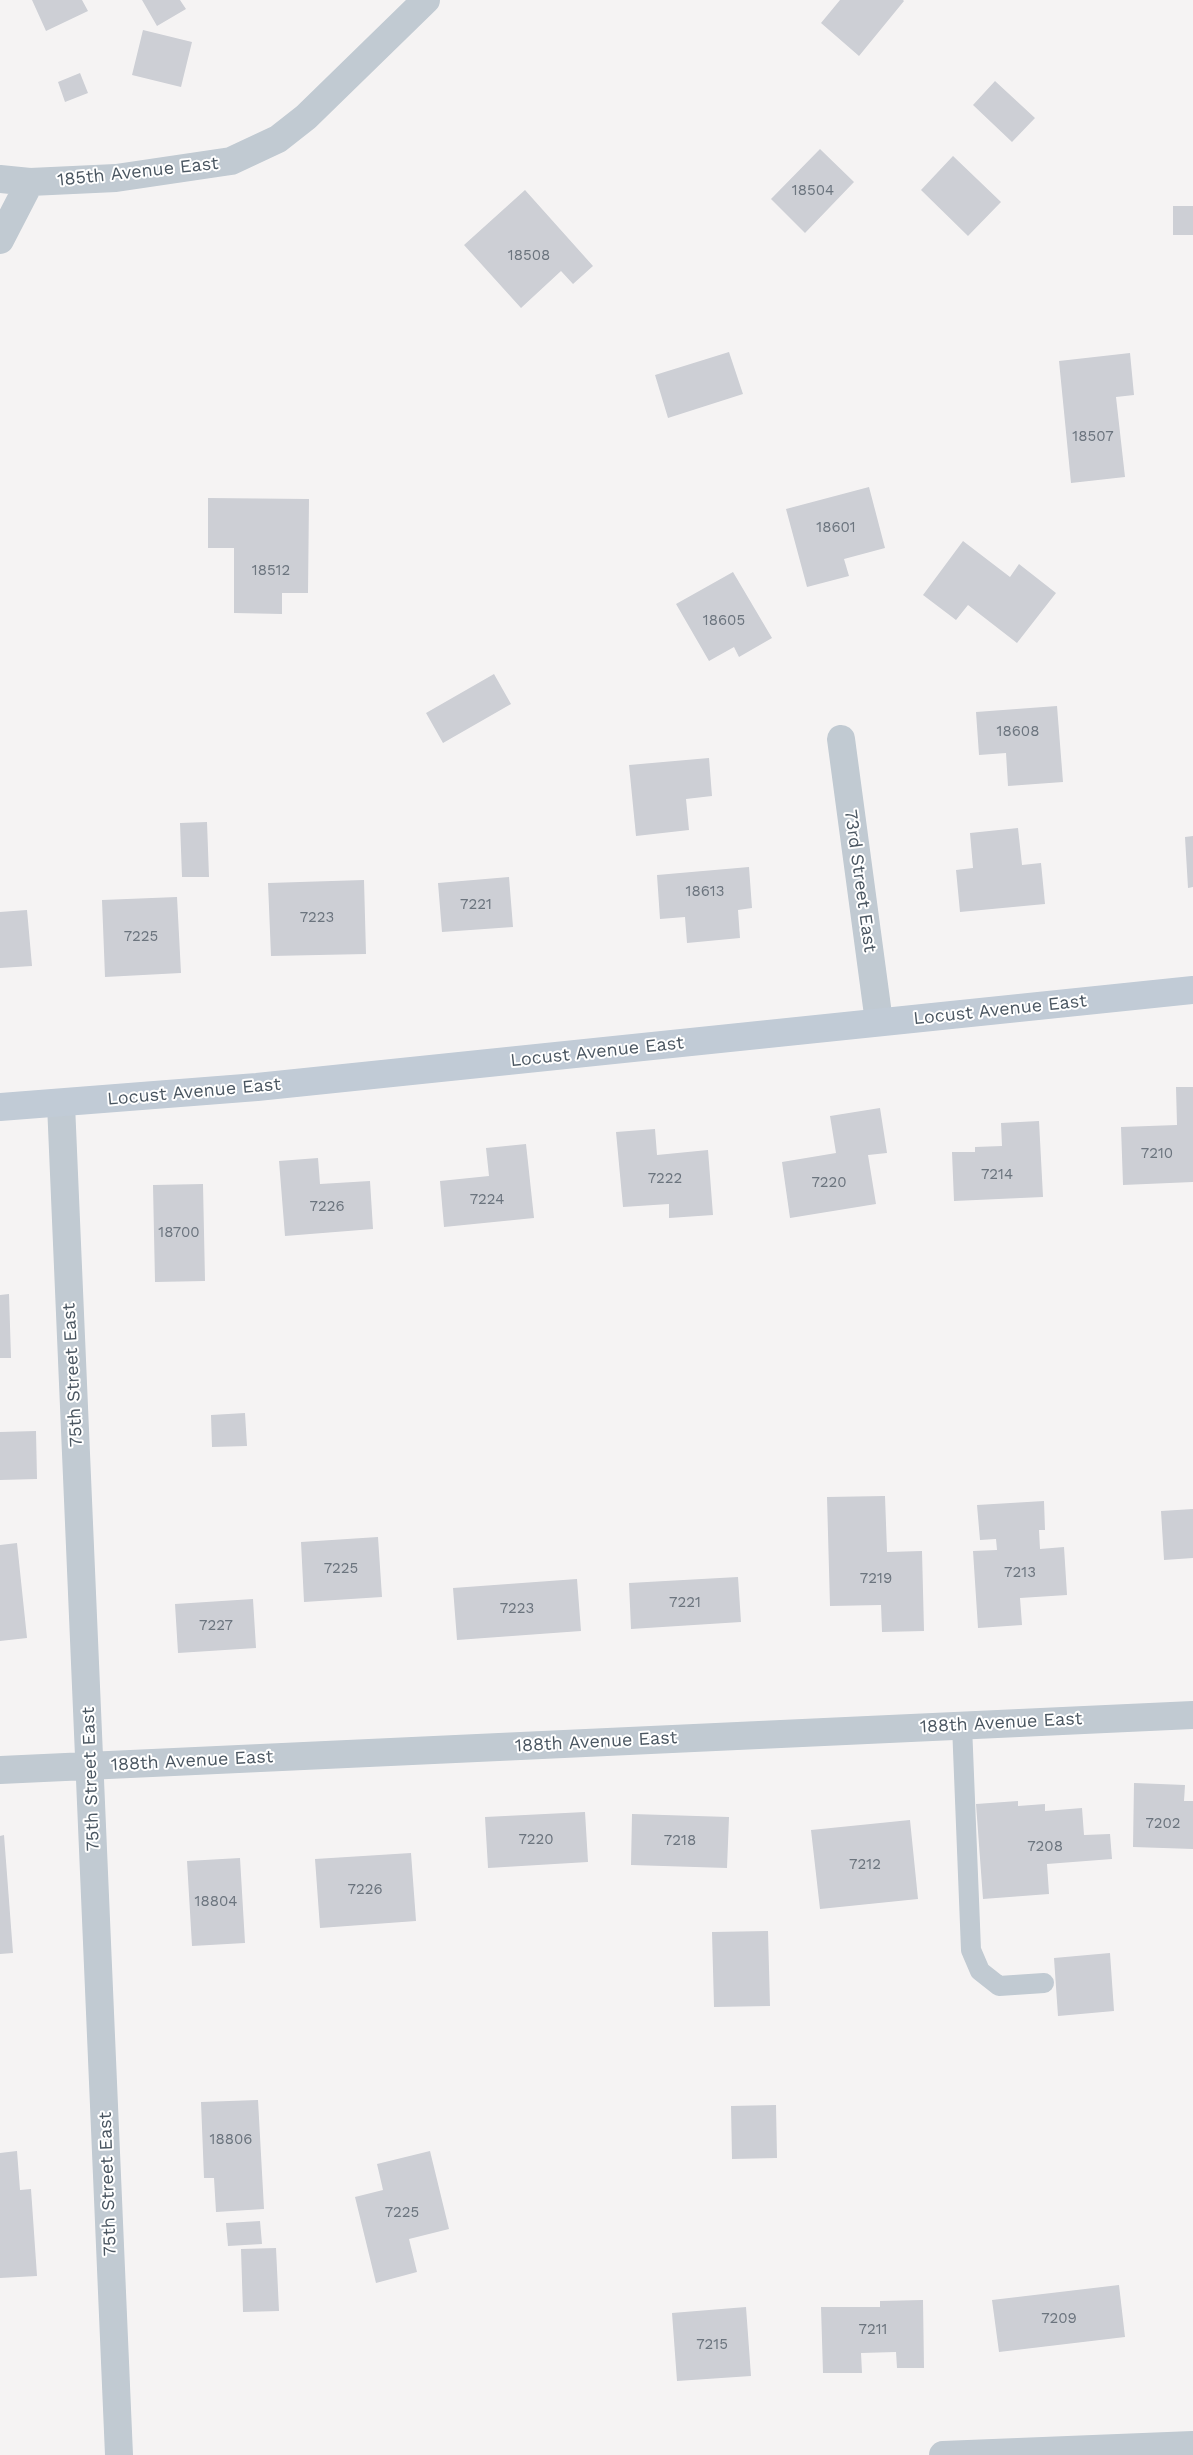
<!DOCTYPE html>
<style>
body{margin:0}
canvas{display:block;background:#f5f3f3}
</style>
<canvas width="1193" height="2455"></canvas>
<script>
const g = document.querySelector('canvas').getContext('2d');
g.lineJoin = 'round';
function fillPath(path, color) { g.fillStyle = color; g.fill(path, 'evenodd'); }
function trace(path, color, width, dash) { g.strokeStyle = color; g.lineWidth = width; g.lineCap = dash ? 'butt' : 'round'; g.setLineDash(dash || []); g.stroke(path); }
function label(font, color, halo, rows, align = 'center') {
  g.font = font + ' "Work Sans",sans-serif'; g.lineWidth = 4; g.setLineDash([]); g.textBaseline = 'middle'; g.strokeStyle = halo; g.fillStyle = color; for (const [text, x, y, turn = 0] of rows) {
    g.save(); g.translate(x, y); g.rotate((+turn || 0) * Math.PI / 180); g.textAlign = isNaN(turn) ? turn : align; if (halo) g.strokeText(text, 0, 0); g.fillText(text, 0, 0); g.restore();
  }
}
fillPath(new Path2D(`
 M32,0H82L88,11L46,31Z
 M142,0H180L186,9L157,26Z
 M840,0H903L904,1L859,56L821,23Z
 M143,30L192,42L181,87L132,75Z
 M80,73L88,93L65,102L58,82Z
 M995,81L1035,118L1012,142L973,105Z
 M820,149L854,182L805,233L771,199Z
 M953,156L1001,202L968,236L921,190Z
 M525,190L593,266L573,284L561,271L521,308L464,245Z
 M1173,206H1193V235H1173Z
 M729,352L743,394L668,418L655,375Z
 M1130,353L1134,395L1116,397L1125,477L1071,483L1059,361Z
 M869,487L885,548L844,559L849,576L807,587L786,509Z
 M208,498L309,499L308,593H282V614L234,613V548H208Z
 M963,541L1010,577L1019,564L1056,593L1017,643L968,605L956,620L923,595Z
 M733,572L772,638L739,657L734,647L709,661L676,604Z
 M494,674L511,704L443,743L426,713Z
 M1057,706L1063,782L1008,786L1006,753L979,755L976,712Z
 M709,758L712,796L686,799L689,830L636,836L629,765Z
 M207,822L209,877H182L180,823Z
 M1018,828L1022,865L1041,863L1045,904L960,912L956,870L973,868L970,833Z
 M1193,836V887L1188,888L1185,837Z
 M749,867L752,908L738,910L740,938L687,943L685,917L660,919L657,875Z
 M509,877L513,927L442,932L438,883Z
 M364,880L366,954L271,956L268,883Z
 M177,897L181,973L105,977L102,900Z
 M27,910L32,966L0,968V912Z
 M1176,1087H1193V1182L1123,1185L1121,1127L1177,1125Z
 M880,1108L887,1153L868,1155L876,1204L790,1218L782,1162L836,1153L830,1116Z
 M1039,1121L1043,1197L954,1201L952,1152H975V1147L1002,1146L1001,1123Z
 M655,1129L657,1155L708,1150L713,1215L669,1218V1204L623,1207L616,1132Z
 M526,1144L534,1218L444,1227L440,1181L489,1176L486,1148Z
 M318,1158L320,1184L370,1181L373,1229L285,1236L279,1161Z
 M203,1184L205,1281L155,1282L153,1185Z
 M9,1294L11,1358H0V1295Z
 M245,1413L247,1446L212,1447L211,1415Z
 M36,1431L37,1479L0,1480V1432Z
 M885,1496L887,1552L922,1551L924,1631L882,1632L881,1605L830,1606L827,1497Z
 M1044,1501L1045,1530H1039L1040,1549L1064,1547L1067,1595L1020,1598L1022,1625L978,1628L973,1551L997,1550L996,1539L980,1540L977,1505Z
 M1193,1509V1558L1164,1560L1161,1511Z
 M378,1537L382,1597L304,1602L301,1542Z
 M17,1543L27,1638L0,1641V1545Z
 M738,1577L741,1622L631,1629L629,1583Z
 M577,1579L581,1631L457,1640L453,1588Z
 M253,1599L256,1648L178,1653L175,1604Z
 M1134,1783L1185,1785L1184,1801H1193V1849L1133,1847Z
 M1018,1801V1806L1045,1804V1811L1082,1808L1084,1835L1110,1834L1112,1859L1047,1864L1049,1894L983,1899L976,1804Z
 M585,1812L588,1862L488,1868L485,1817Z
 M632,1814L729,1817L727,1868L631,1865Z
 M910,1820L918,1899L820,1909L811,1830Z
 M4,1835L13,1953L0,1954V1836Z
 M411,1853L416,1921L320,1928L315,1859Z
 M240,1858L245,1943L192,1946L187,1861Z
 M768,1931L770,2006L714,2007L712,1932Z
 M1110,1953L1114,2011L1058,2016L1054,1958Z
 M258,2100L264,2209L216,2212L214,2178H204L201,2102Z
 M776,2105L777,2158L732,2159L731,2106Z
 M17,2151L20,2190L31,2189L37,2276L0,2278V2153Z
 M430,2151L449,2229L409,2239L417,2272L376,2283L355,2197L383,2190L377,2164Z
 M260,2221L262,2244L228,2246L226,2223Z
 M276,2248L279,2311L243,2312L241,2249Z
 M1119,2285L1125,2337L999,2352L992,2300Z
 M923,2300L924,2368H897L896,2352L861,2353L862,2373H823L821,2307H880V2301Z
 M746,2307L751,2376L677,2381L672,2313Z`), '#cdcfd5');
trace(new Path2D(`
 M962,1725L971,1950L980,1971L999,1986L1044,1983`), '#c1cad2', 20);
trace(new Path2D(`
 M0,179L30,182L116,178L231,161L278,139L306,117L426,0
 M0,240L30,182
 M841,739L879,1022
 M61,1104L119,2455
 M0,1770L1193,1715
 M943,2455L1193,2445`), '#c1cad2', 28);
trace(new Path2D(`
 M0,1107L257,1087L1193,990`), '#c1cbd6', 28);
label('15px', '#6b747e', null, [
 ["18504",813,191],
 ["18508",529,256],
 ["18507",1093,437],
 ["18601",836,528],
 ["18512",271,571],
 ["18605",724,621],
 ["18608",1018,732],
 ["18613",705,892],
 ["7221",476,905],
 ["7223",317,918],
 ["7225",141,937],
 ["7210",1157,1154],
 ["7214",997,1175],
 ["7222",665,1179],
 ["7220",829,1183],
 ["7224",487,1200],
 ["7226",327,1207],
 ["18700",179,1233],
 ["7225",341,1569],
 ["7213",1020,1573],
 ["7219",876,1579],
 ["7221",685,1603],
 ["7223",517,1609],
 ["7227",216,1626],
 ["7202",1163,1824],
 ["7220",536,1840],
 ["7218",680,1841],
 ["7208",1045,1847],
 ["7212",865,1865],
 ["7226",365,1890],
 ["18804",216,1902],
 ["18806",231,2140],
 ["7225",402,2213],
 ["7209",1059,2319],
 ["7211",873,2330],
 ["7215",712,2345]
]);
label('18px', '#4a5661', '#fff', [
 ["185th Avenue East",138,172,-6],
 ["73rd Street East",860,881,82],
 ["Locust Avenue East",1000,1010,-6],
 ["Locust Avenue East",597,1052,-6],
 ["Locust Avenue East",194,1092,-5],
 ["75th Street East",73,1375,-93],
 ["188th Avenue East",1001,1723,-3],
 ["188th Avenue East",596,1742,-3],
 ["188th Avenue East",192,1761,-3],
 ["75th Street East",91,1779,-92],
 ["75th Street East",108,2184,-92]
]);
</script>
